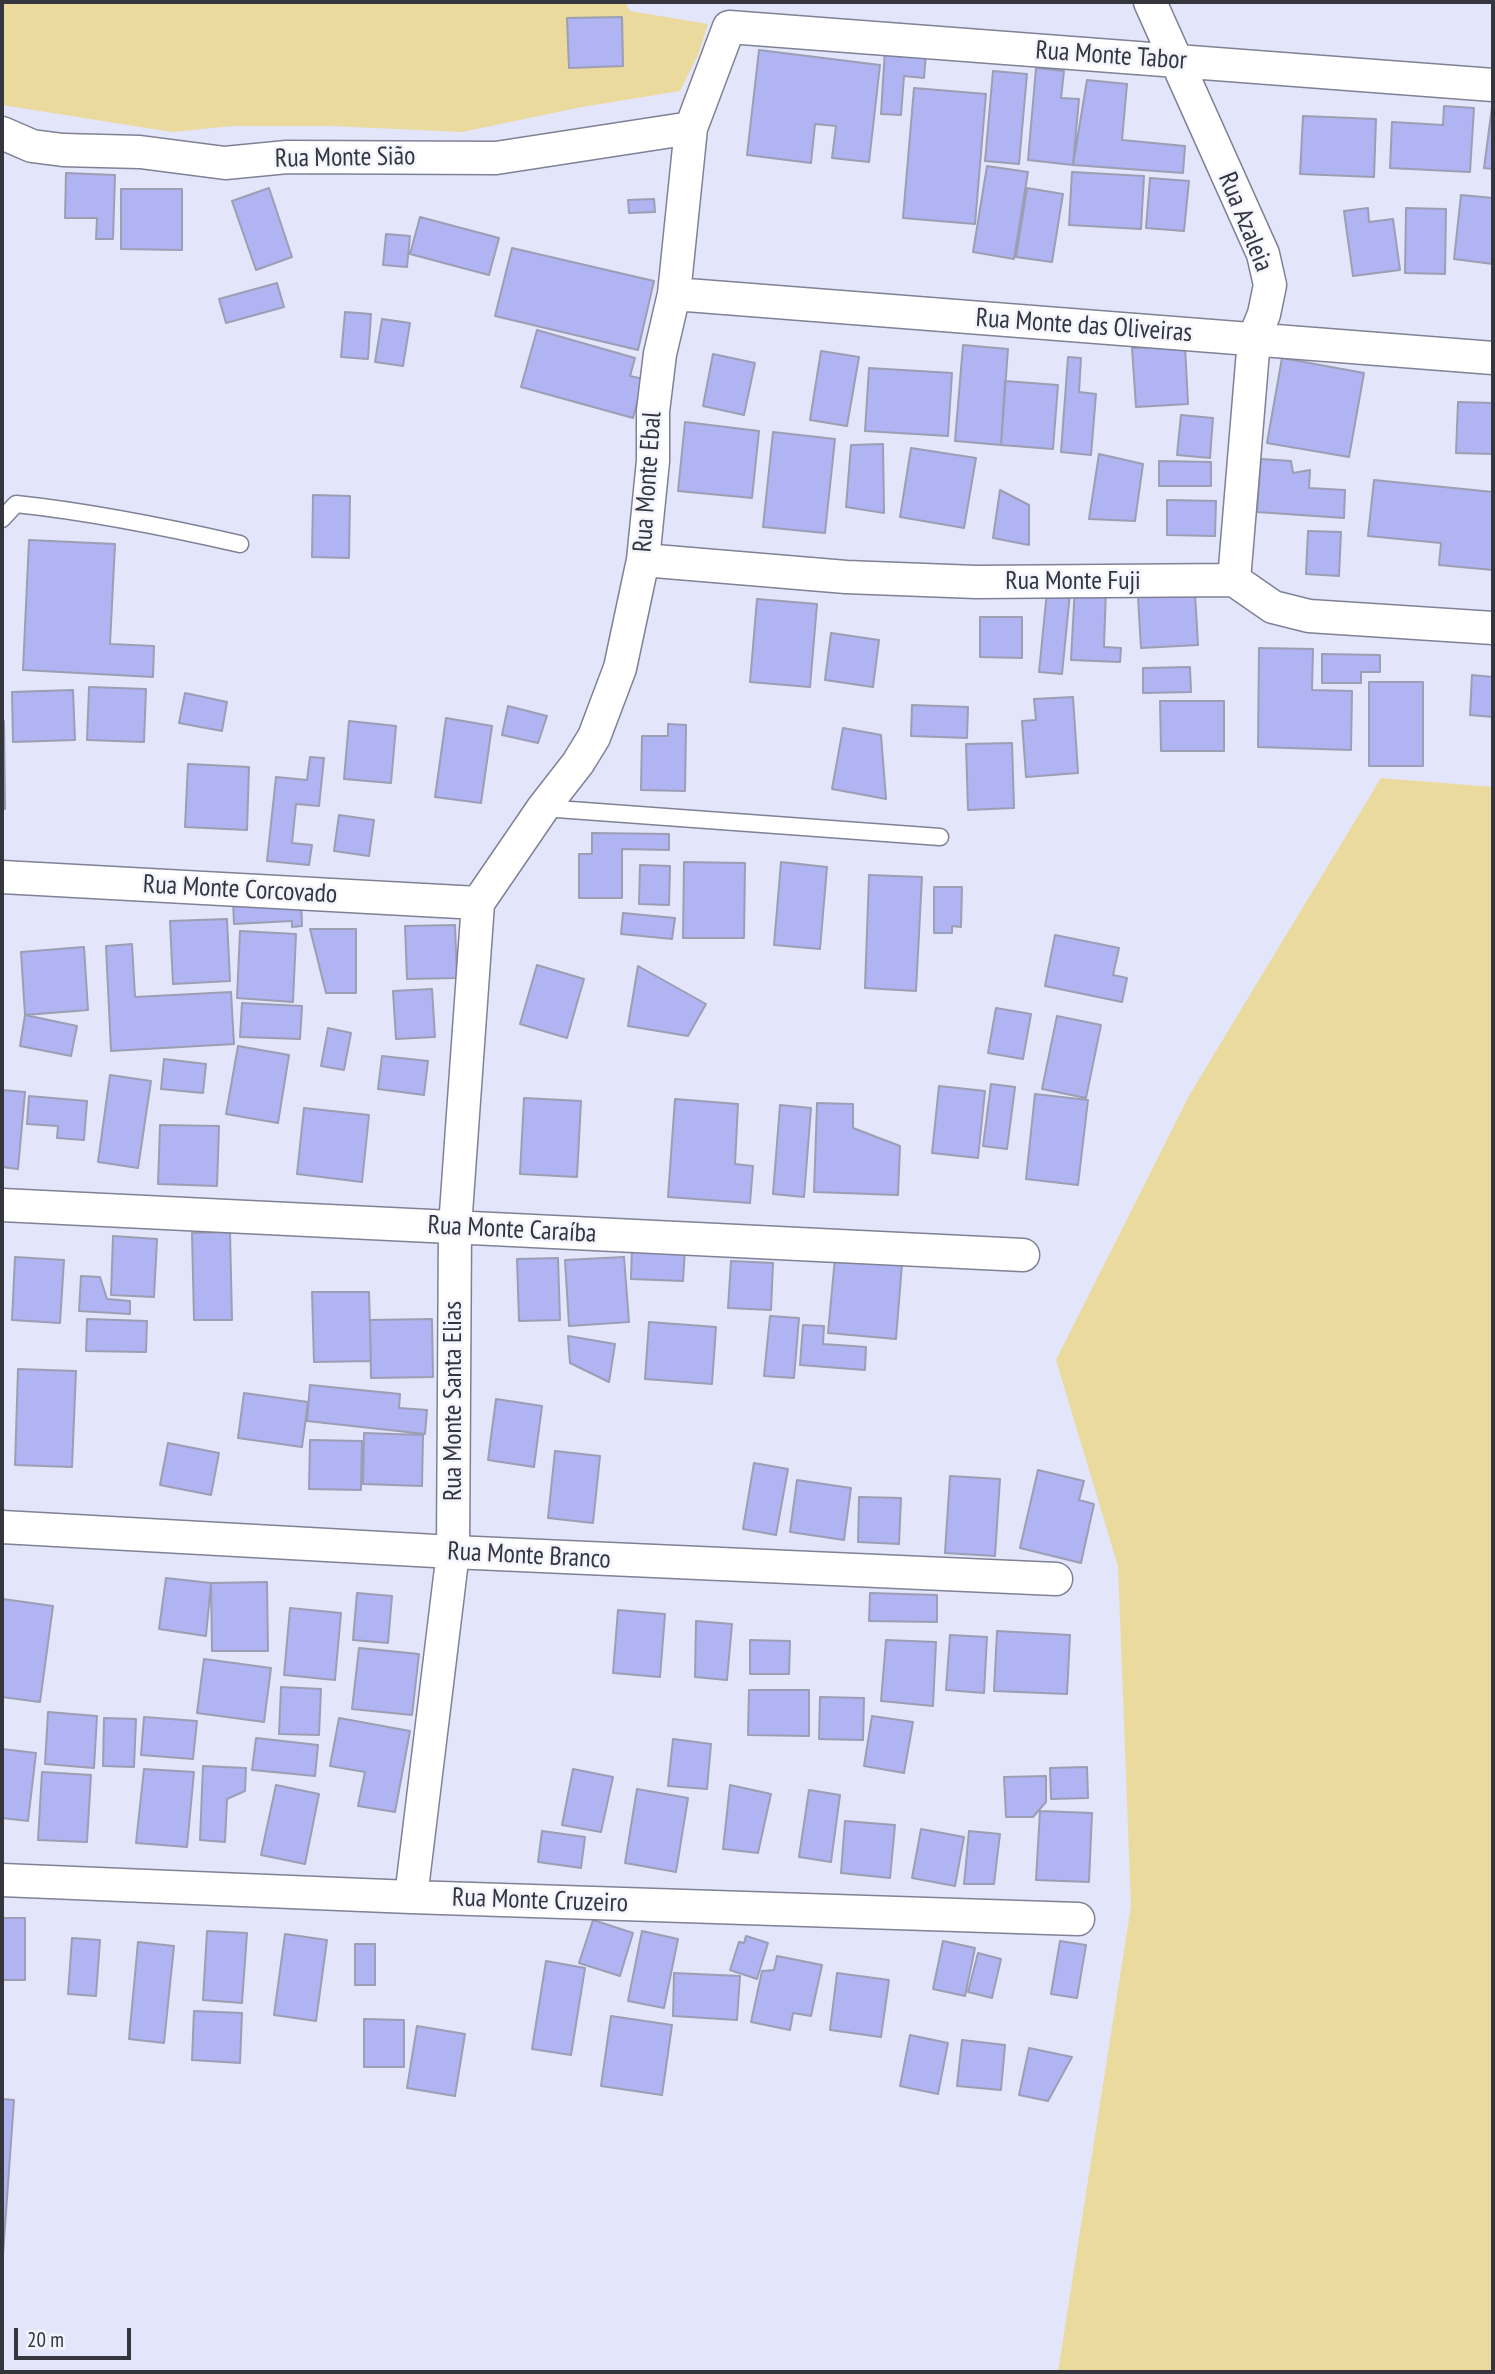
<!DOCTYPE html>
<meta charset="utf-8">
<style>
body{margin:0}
#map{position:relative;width:1495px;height:2374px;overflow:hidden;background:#e3e5fb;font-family:"PT Sans Narrow",sans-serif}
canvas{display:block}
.frame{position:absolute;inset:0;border:4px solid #34353d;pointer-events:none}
.scale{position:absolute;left:14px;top:2328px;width:117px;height:32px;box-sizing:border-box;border:4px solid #34353d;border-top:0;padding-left:9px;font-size:21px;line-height:24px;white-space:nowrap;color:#34353d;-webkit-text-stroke:5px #f3f4fd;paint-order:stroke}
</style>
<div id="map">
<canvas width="1495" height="2374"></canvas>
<div class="frame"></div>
<div class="scale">20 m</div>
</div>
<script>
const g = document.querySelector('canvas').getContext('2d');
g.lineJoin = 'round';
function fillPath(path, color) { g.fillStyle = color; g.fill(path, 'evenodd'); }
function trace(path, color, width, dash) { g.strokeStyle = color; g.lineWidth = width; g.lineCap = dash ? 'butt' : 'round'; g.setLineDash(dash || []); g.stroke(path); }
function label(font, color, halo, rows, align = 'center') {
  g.font = font + ' "PT Sans Narrow",sans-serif'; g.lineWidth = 5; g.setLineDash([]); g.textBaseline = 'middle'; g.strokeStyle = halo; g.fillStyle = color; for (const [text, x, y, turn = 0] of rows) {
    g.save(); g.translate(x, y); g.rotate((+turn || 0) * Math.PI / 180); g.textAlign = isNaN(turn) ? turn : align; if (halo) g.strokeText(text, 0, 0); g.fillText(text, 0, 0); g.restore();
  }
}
fillPath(new Path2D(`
 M2,2H625L630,11L708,24L698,55L680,91L582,107L462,132L330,126H233L172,132L2,105Z
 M1381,778L1493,787V2372H1058L1131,1906L1118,1566L1056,1360L1190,1094Z`), '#eada9d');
const building = new Path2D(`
 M622,17L623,66L569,68L567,18Z
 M885,49L926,53L924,78L904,76L901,115L881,114Z
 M759,50L880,65L869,162L832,158L836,126L815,124L811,163L747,155Z
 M1036,68L1064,71L1061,98L1079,99L1073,165L1028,160Z
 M993,71L1027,74L1019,164L985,161Z
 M1087,80L1127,84L1122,140L1185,146L1183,173L1073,165Z
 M914,88L986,94L975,224L903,218Z
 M1444,106L1474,108L1470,172L1390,168L1392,122L1443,125Z
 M1492,107H1493V169L1484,168Z
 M1303,116L1376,119L1374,177L1300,174Z
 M987,166L1028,172L1014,259L973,252Z
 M1072,172L1144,176L1141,229L1069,225Z
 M66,173L115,175L113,239H96L97,218H65Z
 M1150,178L1189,181L1184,231L1146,228Z
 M269,188L292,257L256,270L232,201Z
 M1027,188L1063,194L1052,262L1016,257Z
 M121,189H182V250L121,249Z
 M1461,195L1493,198V264L1454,259Z
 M654,199L655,212L629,213L628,200Z
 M1368,208L1369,222L1393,219L1400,270L1353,276L1344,211Z
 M1406,208L1446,209L1445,274L1405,273Z
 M420,217L499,238L489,275L410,254Z
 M386,234L410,236L407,267L383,265Z
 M512,248L654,281L638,350L495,316Z
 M277,283L284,307L226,323L219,299Z
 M345,312L371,314L368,359L341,357Z
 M382,319L410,323L403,366L375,362Z
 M537,330L635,358L630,376L643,379L633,418L521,387Z
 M963,345L1008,349L1001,445L955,441Z
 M1185,346L1188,404L1136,407L1132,348Z
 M821,351L859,357L847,426L810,420Z
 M713,354L755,363L744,415L703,406Z
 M1068,357L1081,358L1079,392L1096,394L1091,455L1061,452Z
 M1282,358L1364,373L1349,457L1267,443Z
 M869,368L952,373L948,436L865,431Z
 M1005,381L1058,385L1053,449L1001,445Z
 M1458,402L1493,403V454L1456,453Z
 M1181,415L1213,418L1210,458L1177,455Z
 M685,422L759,431L752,498L678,491Z
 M773,432L835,439L825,533L763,527Z
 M883,444L884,513L846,507L851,445Z
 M911,448L976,458L964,528L900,517Z
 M1099,454L1143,464L1135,521L1089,519Z
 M1261,459L1291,461L1293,473L1310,470L1309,488L1345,490L1344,518L1257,512Z
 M1159,461L1211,462V486H1159Z
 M1374,480L1493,492V570L1439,565L1441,543L1368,536Z
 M1000,490L1029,505V545L993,538Z
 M313,495L350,496L349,558L312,557Z
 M1167,500L1216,501L1215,536L1167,535Z
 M1308,531L1341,532L1339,576L1306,574Z
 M29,540L115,544L110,644L154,646L153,677L23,670Z
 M1075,586L1106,588L1104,647L1121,648L1120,662L1071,660Z
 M1047,591L1070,593L1062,674L1039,672Z
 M1195,593L1198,645L1141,648L1138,597Z
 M757,599L817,604L810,687L750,682Z
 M980,617H1022V658L980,657Z
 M831,633L879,640L873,687L825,680Z
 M1259,648L1313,649L1312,690L1352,691L1351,750L1258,747Z
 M1322,654L1380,655V672H1361V683H1322Z
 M1190,667L1191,692L1143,693V668Z
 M1472,675L1493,677V717L1470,715Z
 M1369,682H1423V766H1369Z
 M89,687L146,689L144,742L87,740Z
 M73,690L75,740L13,742L12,692Z
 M185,693L227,702L222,731L179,723Z
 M1073,697L1078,773L1026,777L1022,721L1036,720L1034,699Z
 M1160,701H1224V751H1161Z
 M912,705L968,707L967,738L911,736Z
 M508,706L547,716L538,743L502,735Z
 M446,718L492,726L481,803L435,797Z
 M2,721H4L5,809H2Z
 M349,721L396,726L391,783L344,779Z
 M668,724L686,725L685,791L641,790L642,736H668Z
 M843,728L881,735L886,799L832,789Z
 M1012,743L1014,808L968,810L966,744Z
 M310,757L324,758L319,806L296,804L292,843L312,845L309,865L267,861L276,777L307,780Z
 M188,764L249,767L247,830L185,827Z
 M339,815L374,820L369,856L334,851Z
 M592,833L669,834V850L622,849V898H579V854H592Z
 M684,862L745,863L744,938H683Z
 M781,862L827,867L820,949L774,945Z
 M640,865L670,866L669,905L639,904Z
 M869,875L922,877L916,991L865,988Z
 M934,887H962L961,927L952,926V933H934Z
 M301,898L302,926L292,927V921L234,924L233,900Z
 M623,913L675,918L672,939L621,934Z
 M227,919L230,981L173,984L170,921Z
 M455,925L457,978L407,979L405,926Z
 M310,929H356V993H326Z
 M240,931L296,934L293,1002L237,998Z
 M1055,935L1119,948L1113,975L1127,978L1122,1002L1045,986Z
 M132,944L135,997L231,992L234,1044L111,1051L106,946Z
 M84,947L88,1010L25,1015L21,952Z
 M537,965L584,979L567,1038L520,1024Z
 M638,966L706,1004L688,1036L628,1026Z
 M432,989L435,1037L396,1039L393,991Z
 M242,1003L302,1006L300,1039L240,1037Z
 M996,1008L1031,1014L1023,1059L988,1053Z
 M25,1015L77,1026L71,1056L20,1046Z
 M1057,1016L1101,1025L1086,1098L1042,1089Z
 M328,1028L351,1033L344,1070L321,1066Z
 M238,1046L289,1055L278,1123L226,1114Z
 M382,1056L428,1061L424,1095L378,1089Z
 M164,1059L206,1064L203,1093L161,1089Z
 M110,1075L151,1081L138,1168L98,1162Z
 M991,1084L1015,1087L1007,1149L983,1146Z
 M939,1086L985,1091L978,1158L932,1153Z
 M2,1090L25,1092L18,1169L2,1167Z
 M1035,1094L1088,1100L1078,1185L1026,1179Z
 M29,1096L87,1101L84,1140L57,1138L58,1126L27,1124Z
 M524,1098L581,1101L577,1177L520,1174Z
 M675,1099L738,1104L735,1164L753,1166L750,1203L668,1197Z
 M817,1103L853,1104V1128L900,1146L898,1195L814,1192Z
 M780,1105L811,1108L804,1197L773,1194Z
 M304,1108L369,1115L362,1182L297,1174Z
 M160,1125L219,1126L217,1186L158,1184Z
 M230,1232L232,1320H194L192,1233Z
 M113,1236L157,1239L154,1297L111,1295Z
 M632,1247L685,1249L683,1281L631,1279Z
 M15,1257L64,1260L60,1323L12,1320Z
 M624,1257L629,1322L569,1326L565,1260Z
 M558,1258L560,1320L519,1321L517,1259Z
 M835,1258L902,1264L896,1339L828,1333Z
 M731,1261L773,1263L771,1310L728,1308Z
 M81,1276L100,1277L107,1299L130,1301V1314L79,1311Z
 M312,1292H369L371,1361L314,1362Z
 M770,1316L799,1318L794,1378L764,1376Z
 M87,1319L147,1321L146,1352L86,1351Z
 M432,1319L433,1377L371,1378L370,1320Z
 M649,1322L716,1327L712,1384L645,1379Z
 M803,1325L824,1326L823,1344L866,1347L865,1370L800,1365Z
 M568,1336L615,1344L609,1382L570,1363Z
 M18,1369L76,1371L72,1467L15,1465Z
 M310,1385L400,1394L399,1408L427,1410L425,1434L307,1421Z
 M244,1393L308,1402L302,1447L238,1438Z
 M496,1399L542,1406L534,1467L488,1460Z
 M364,1433L423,1435L422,1486L363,1484Z
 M310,1440L362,1441L361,1490L309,1489Z
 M168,1443L219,1453L211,1495L160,1485Z
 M555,1451L600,1456L593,1523L548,1518Z
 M754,1463L788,1469L776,1535L743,1529Z
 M1038,1470L1084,1481L1079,1500L1094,1504L1081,1563L1020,1548Z
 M950,1476L1000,1479L995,1556L945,1553Z
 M797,1480L851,1488L844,1540L790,1532Z
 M859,1497L901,1498L899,1544L858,1542Z
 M166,1578L211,1583L206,1636L159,1629Z
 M267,1582L268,1651H212L211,1583Z
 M357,1593L392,1596L388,1643L353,1640Z
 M870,1593L937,1595V1622L869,1621Z
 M3,1599L53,1606L40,1702L2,1697Z
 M290,1608L341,1613L335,1680L284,1675Z
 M618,1610L665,1614L660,1677L613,1673Z
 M696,1621L732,1624L727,1680L695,1677Z
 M997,1631L1070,1635L1067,1694L994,1691Z
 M950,1635L987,1637L984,1693L946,1690Z
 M750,1640L790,1641L789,1674H750Z
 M886,1640L936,1642L933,1706L881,1701Z
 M359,1648L419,1654L412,1715L352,1709Z
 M204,1659L271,1668L264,1722L197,1713Z
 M281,1687L321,1689L319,1735L279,1734Z
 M749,1690H809V1736L748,1735Z
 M820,1697L864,1698L863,1740L819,1739Z
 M48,1712L97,1716L94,1768L45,1764Z
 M872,1716L913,1722L904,1773L864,1766Z
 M144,1717L197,1721L193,1759L141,1755Z
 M104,1718L136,1719L134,1767L103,1766Z
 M339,1718L410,1731L395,1812L358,1806L365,1772L330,1766Z
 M256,1738L318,1745L315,1776L252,1770Z
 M673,1739L711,1744L707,1789L668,1786Z
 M2,1749L36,1753L28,1821L2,1818Z
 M203,1766L246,1768L245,1791L227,1799L225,1842L200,1840Z
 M1087,1767L1088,1798L1051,1799L1050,1768Z
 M144,1769L194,1772L187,1847L136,1843Z
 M573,1769L613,1777L601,1832L562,1825Z
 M42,1772L91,1775L87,1842L38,1840Z
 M1046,1776V1802L1033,1817H1006L1004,1777Z
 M276,1785L319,1794L305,1864L261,1855Z
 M730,1785L771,1794L758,1853L723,1849Z
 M637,1789L688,1798L676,1872L625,1863Z
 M809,1790L840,1795L831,1862L799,1857Z
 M1040,1811L1092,1813L1089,1882L1036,1880Z
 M845,1821L895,1825L890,1878L841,1873Z
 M921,1829L964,1837L955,1886L912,1878Z
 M542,1831L585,1837L581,1868L538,1862Z
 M969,1831L1000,1834L994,1884H964Z
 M2,1918H25V1980H2Z
 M593,1920L633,1933L620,1976L579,1963Z
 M207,1931L247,1933L242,2003L203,2000Z
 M642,1931L678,1939L664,2008L628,2001Z
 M285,1934L327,1940L316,2021L274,2015Z
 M746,1936L768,1943L757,1979L730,1970L739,1942L744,1943Z
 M72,1938L100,1940L96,1996L68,1994Z
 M943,1941L975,1948L965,1996L933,1989Z
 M1060,1941L1086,1945L1077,1998L1051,1994Z
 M138,1942L174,1946L164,2043L129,2039Z
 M355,1944H375V1985H355Z
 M978,1953L1001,1959L992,1998L968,1992Z
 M777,1956L822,1965L811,2016L793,2013L790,2030L751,2022L762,1971L774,1970Z
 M546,1961L585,1968L571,2055L532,2049Z
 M674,1973L740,1976L737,2020L673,2016Z
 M837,1973L889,1980L881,2037L830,2030Z
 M194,2011L242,2013L240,2063L192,2060Z
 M611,2016L672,2025L662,2095L601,2086Z
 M364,2019L404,2020V2067H364Z
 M417,2026L465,2034L455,2096L407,2088Z
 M910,2035L948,2043L938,2094L900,2086Z
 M962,2040L1005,2045L1001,2090L957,2086Z
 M1029,2048L1072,2057L1048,2101L1019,2095Z
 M2,2099L14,2100L3,2254H2Z`);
fillPath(building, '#b0b4f3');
trace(building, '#9c9eb3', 2);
const lane = new Path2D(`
 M2,519L16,504C92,512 166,527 240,544
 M543,808L940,837`);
const street = new Path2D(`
 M1150,2L1263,254L1270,285L1264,314L1254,339L1234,580
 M2,133L32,146L63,150L140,152L225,163L287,157L496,158L691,128
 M674,294L1493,358
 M643,560L846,577L976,582L1234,580L1273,607L1309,616L1493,628
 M2,877L478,903
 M478,903L543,808L578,763L594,737L620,668L643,560L653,461V411L660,354L674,294L691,128L729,27L1493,85
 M2,1205L1023,1255
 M2,1527L453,1552L1056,1579
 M2,1880L411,1897L1078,1919
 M411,1897L453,1552L455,1227L478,903`);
trace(lane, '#7f8194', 19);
trace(street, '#7f8194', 35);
trace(lane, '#fff', 16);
trace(street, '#fff', 32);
label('26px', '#34353d', '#f3f4fd', [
 ["Rua Monte Tabor",1111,56,4],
 ["Rua Monte Sião",345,158,-1],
 ["Rua Azaleia",1245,222,68],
 ["Rua Monte das Oliveiras",1084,326,4],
 ["Rua Monte Ebal",648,482,-86],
 ["Rua Monte Fuji",1073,582],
 ["Rua Monte Corcovado",240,890,3],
 ["Rua Monte Caraíba",512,1230,3],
 ["Rua Monte Santa Elias",454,1401,-90],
 ["Rua Monte Branco",529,1556,3],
 ["Rua Monte Cruzeiro",540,1901,2]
]);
</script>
